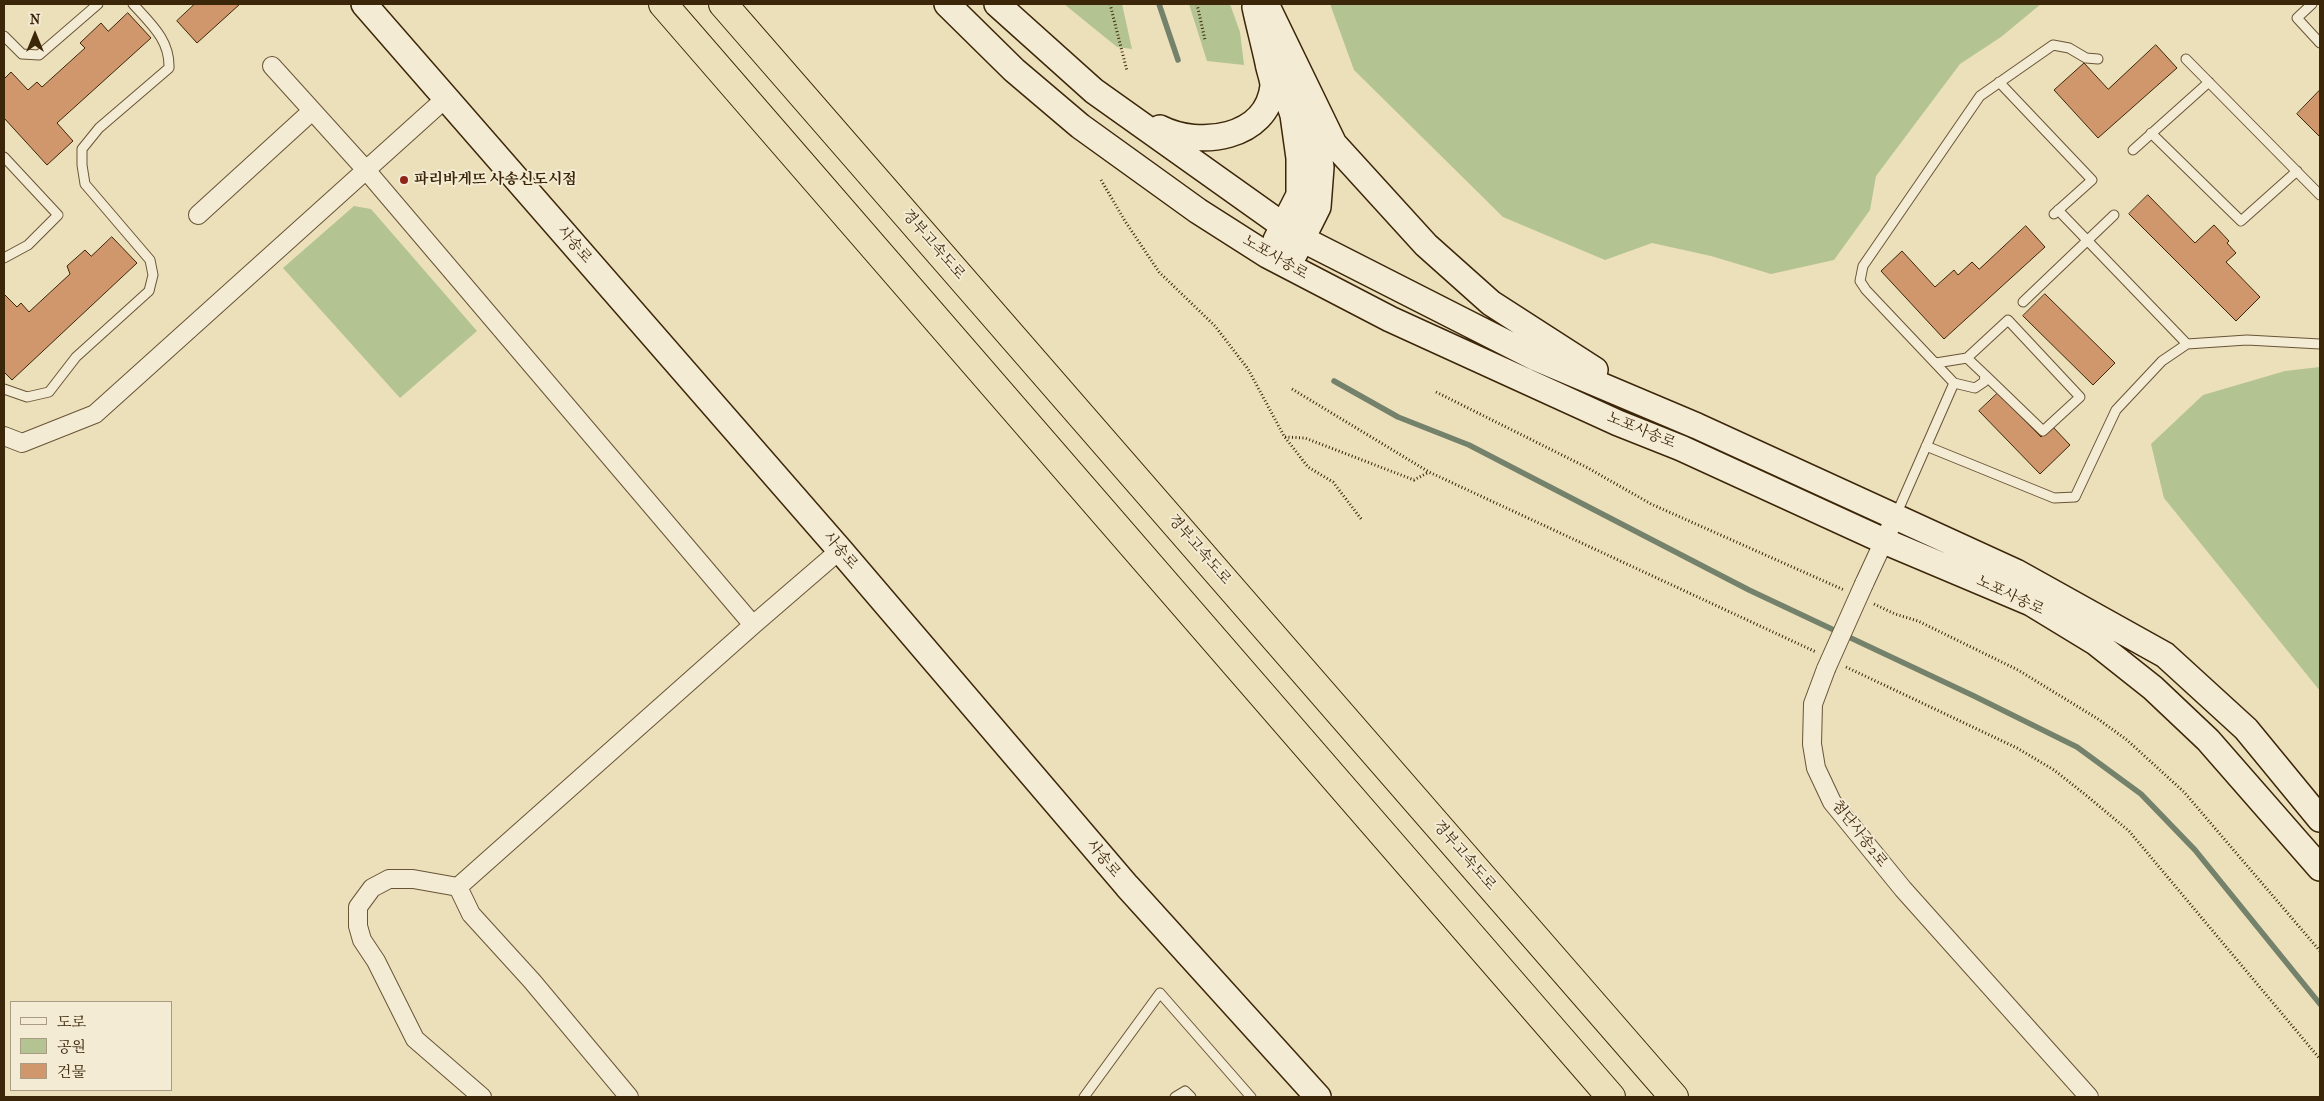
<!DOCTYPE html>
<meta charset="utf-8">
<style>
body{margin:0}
#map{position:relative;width:2324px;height:1101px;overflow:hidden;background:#ece0bb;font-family:"IM FELL French Canon","Noto Serif KR",serif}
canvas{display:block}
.frame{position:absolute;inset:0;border:5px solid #3c2609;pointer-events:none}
.legend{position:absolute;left:10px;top:1001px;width:162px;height:90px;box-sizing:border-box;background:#f3ebd3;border:1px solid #aa9c82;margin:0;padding:6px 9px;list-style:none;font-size:15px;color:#3c2609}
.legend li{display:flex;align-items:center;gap:10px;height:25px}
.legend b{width:25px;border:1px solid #aa9c82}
.north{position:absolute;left:10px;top:10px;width:50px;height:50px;-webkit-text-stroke:4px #f3ebd3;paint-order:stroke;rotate:0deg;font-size:14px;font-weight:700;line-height:20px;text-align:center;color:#3c2609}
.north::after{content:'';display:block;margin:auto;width:18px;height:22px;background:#3c2609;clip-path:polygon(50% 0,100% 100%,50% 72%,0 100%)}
</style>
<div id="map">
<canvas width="2324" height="1101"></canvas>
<div class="frame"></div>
<ul class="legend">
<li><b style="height:6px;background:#f3ebd3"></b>도로</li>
<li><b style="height:14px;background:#b4c392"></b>공원</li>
<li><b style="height:14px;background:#d0976d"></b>건물</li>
</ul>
<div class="north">N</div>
</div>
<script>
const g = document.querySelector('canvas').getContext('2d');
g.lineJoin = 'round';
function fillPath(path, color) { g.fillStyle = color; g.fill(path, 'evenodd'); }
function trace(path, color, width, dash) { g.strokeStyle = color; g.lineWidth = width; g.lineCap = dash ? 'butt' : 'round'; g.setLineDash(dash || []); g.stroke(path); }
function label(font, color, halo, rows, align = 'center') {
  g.font = font + ' "IM FELL French Canon","Noto Serif KR",serif'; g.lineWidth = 4; g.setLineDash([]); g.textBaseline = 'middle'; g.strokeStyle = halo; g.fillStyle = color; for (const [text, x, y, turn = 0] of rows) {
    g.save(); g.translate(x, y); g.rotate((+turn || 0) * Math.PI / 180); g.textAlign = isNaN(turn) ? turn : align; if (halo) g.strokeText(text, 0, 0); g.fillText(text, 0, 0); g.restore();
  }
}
fillPath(new Path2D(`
 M1064,4H1122L1132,49L1117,47Z
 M1189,4H1230L1240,32L1244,65L1207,61Z
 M1330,4H2041L2001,37L1960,64L1876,176L1870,210L1834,260L1771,274L1711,256L1652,243L1605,260L1503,217L1354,70Z
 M354,206L371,209L477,331L400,398L283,268Z
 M2320,367V691L2164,498L2151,444L2203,395L2285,371Z`), '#b4c392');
trace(new Path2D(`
 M1159,4L1178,60
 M1334,381L1398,417L1469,445L1749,590L1974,696L2077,747L2141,794L2195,850L2320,1004`), '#74816b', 5.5);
const building = new Path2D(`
 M195,4H240L197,43L177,21Z
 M128,13L151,38L57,123L73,141L47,165L4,118V79L11,72L28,90L37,82L42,87L85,48L80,43L101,23L108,31Z
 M2156,45L2177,68L2098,138L2054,90L2084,63L2108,89Z
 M2320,90V137L2297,114Z
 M2148,195L2195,243L2214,225L2229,241L2227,243L2236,253L2226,262L2260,297L2236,321L2129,214Z
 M2026,226L2045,247L1944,339L1881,271L1902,251L1935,287L1954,270L1958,275L1972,262L1979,269Z
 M112,237L137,263L12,380L4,372V294L17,307L21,303L29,312L70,274L67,266L85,250L91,256Z
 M2045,294L2115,363L2093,385L2023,316Z
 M1998,393L2041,437L2052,426L2070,445L2040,474L1979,411Z`);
fillPath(building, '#d0976d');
trace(building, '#3c2609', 1);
const lane = new Path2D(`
 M2312,4L2297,18L2320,43
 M4,36L22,54L39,55L98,4
 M2186,59L2320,195
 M1999,82L2092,180L2054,214
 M2151,133L2241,221L2297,171
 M2133,150L2209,82
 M4,157L58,215L28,245L4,258
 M2058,210L2187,344
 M2023,302L2114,215
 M1967,358L2008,320L2080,397L2043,431L1985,375
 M1936,363L1967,358L1985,375L1984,382L1975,388L1954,383
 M4,389L27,397L49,392L76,357L149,291L153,275L150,260L85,184L82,165V149L99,128L169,68C170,40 151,24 133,4
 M1926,446L2054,498L2075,497L2116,410L2162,361L2187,344L2247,340L2320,344
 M1896,515L1954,383L1866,290L1860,281L1863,266L1980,96L2053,45L2069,48L2086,58L2098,59
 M1084,1097L1160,993L1251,1097
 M1175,1097L1185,1091L1191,1097`);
const street = new Path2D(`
 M272,66L366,170L753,625
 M198,215L312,111
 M4,436L22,443L95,414L446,98
 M1864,584L1896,515
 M1826,669L1813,704L1812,744L1816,768L1832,802L1903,889L2089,1097
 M458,887L471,914L532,981L629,1097
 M482,1097L415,1039L376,961L362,940L358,926V907L372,888L389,879H413L458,887L753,625L840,550`);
const secondary = new Path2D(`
 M364,4L840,550L1127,886L1318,1097
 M947,4L1014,70L1080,126L1198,211L1267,255L1390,319L1618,423L1681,448L1884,541L2031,603L2095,642L2153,688L2208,740L2320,868
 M997,4L1094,91L1302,239L1536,358L1697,426L2016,572L2165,655L2246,729L2320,819
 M1266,4L1334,144L1426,245L1491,303L1595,370
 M1160,128C1199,148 1267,139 1273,86C1273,79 1269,70 1268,63C1264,44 1259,26 1255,7
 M1276,240L1299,195V158L1293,115L1277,66
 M1295,253L1318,207L1321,167L1311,117`);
const highway = new Path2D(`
 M663,4L1611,1097
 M723,4L1674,1097`);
trace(lane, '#685436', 11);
trace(street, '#685436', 20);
trace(secondary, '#3c2609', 28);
trace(highway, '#3c2609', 30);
trace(new Path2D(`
 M1110,4L1127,71
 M1197,4L1205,40
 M1101,180L1125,221L1159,272L1215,326L1248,369L1284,436L1308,467L1333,482L1362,520
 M1292,389L1429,472L1816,652
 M1436,392L1588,468L1651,504L1844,590
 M1285,437L1305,438L1414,480L1429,472
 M1874,604L1895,614L1918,621L2018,670L2098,719L2127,740L2184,792L2320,951
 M1846,667L2017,748L2054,770L2087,796L2129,831L2320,1059`), '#3c2609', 3, [1, 2.5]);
trace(lane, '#f3ebd3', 9);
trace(street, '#f3ebd3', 18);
trace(secondary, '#f3ebd3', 25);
trace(highway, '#ece0bb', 28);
const streetBridge = new Path2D(`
 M1826,669L1864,584`);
trace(streetBridge, '#685436', 20, []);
trace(streetBridge, '#f3ebd3', 18);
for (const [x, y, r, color] of [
 [404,180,5,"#8f2418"]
]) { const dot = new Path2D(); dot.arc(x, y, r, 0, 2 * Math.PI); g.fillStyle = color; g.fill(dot); trace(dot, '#f3ebd3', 2); }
label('bold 15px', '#3c2609', '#f3ebd3', [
 ["파리바게뜨 사송신도시점",414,180]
], 'left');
label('15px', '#3c2609', '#f3ebd3', [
 ["사송로",574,245,49],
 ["경부고속도로",933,245,49],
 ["노포사송로",1275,258,30],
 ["노포사송로",1641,431,22],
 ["경부고속도로",1199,550,49],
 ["사송로",840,551,49],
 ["노포사송로",2010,596,25],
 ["첨단사송2로",1859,834,52],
 ["경부고속도로",1464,856,49],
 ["사송로",1103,859,50]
]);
</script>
